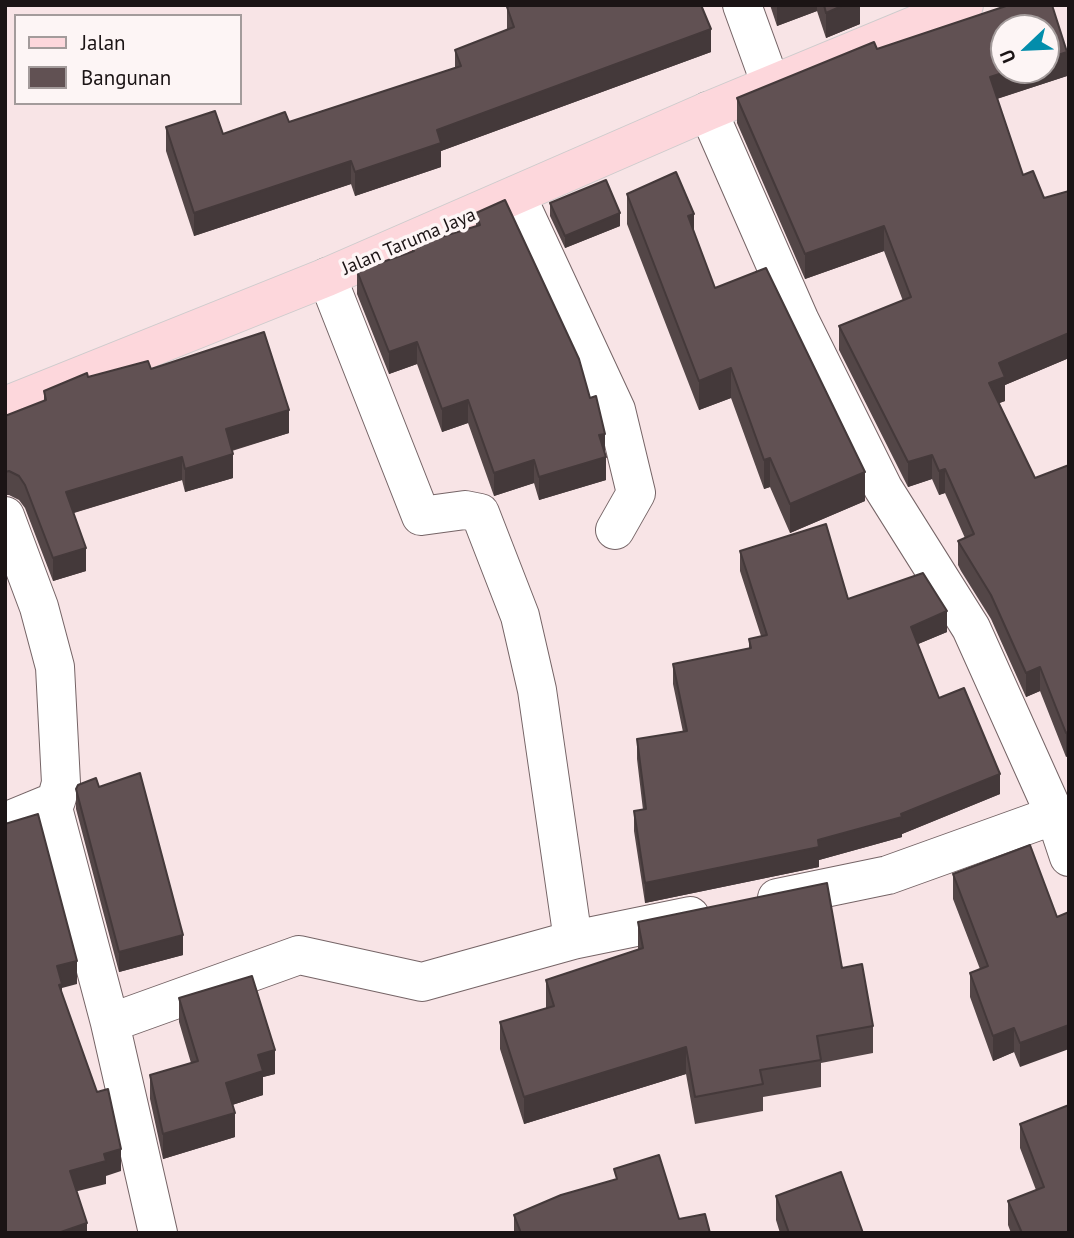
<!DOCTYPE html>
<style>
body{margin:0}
#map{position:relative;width:1074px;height:1238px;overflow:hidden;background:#f8e4e6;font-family:"PT Sans",sans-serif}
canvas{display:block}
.frame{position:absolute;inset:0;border:7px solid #1b1415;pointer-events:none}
.legend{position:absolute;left:14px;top:14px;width:228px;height:91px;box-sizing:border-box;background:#fdf5f5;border:2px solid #a39b9b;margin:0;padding:9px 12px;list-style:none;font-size:21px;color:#1b1415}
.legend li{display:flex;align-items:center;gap:14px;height:35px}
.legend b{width:35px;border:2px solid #a39b9b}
.north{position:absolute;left:990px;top:14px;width:70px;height:70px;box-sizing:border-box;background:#fdf5f5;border:2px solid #a39b9b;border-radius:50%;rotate:247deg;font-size:19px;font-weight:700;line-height:28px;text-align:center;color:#1b1415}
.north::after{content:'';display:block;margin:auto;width:24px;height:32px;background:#038dab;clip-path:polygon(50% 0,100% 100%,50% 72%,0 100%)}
</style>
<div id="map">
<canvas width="1074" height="1238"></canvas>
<div class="frame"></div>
<ul class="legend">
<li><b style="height:9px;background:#fdd7dc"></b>Jalan</li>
<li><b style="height:19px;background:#615153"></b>Bangunan</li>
</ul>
<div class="north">U</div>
</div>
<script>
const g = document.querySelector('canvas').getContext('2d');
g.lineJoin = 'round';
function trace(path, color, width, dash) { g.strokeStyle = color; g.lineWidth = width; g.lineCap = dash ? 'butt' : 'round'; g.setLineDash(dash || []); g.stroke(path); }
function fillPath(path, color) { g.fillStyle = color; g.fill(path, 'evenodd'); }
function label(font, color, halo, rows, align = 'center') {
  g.font = font + ' "PT Sans",sans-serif'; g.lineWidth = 7; g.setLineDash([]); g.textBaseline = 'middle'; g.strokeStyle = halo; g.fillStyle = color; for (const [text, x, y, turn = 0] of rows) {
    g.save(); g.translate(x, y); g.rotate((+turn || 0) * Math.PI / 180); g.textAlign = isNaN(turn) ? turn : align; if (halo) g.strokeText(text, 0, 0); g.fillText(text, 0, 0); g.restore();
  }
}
const minor = new Path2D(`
 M742,5L771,85
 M708,111L800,321L883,488L971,628L1055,815L1069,857
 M517,197L616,410L636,493L615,530
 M327,277L421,516L465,510L480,513L520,616L537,690L573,940
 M5,516L39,607L55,667L61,783L56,801L5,822
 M52,804L110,1023L158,1233
 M777,898L888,875L1055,815
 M110,1023L299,955L422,982L573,940L690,916`);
const major = new Path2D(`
 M5,406L327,277L708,111L964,5`);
trace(minor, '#756466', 40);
trace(major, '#cdcbcc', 40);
trace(minor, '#fff', 38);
trace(major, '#fdd7dc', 38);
fillPath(new Path2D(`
 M770,5H860V24L826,38L817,11L777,26Z
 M507,7L711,52L441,151V167L355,196L351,184L194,236L166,151V127L223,134L289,122L455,68V50L507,30Z
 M877,49L1067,76L997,99L1023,175L1044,198L1069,191V358L1005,385V401L999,403L1035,478L1069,465L1066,757L1040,691L1026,697L991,619L961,571L958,565V541L965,538L945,493L939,495L932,479L908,487L839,350V326L903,301L884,251L805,279L737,123V98Z
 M627,194L694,232L715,288L865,501L790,533L770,487L764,489L731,398L699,410L627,224Z
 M550,203L620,226L565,248L550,216Z
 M476,213L605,453L606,480L539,500L534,483L494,496L468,423L442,432L417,364L389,374L357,294V271L412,252V246L476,226Z
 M151,369L289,433L232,451L233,478L185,492L182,480L74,513L86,571L53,581L25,508L19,500L9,495H5V416L44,401V391L88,377Z
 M740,551L848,599L947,632L918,644L939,698L1000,794L902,834V837L819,860V867L645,903L634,831V811L643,810L637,759V739L683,732L673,684V664L749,649V639L761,636L740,571Z
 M99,787L183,955L119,972L76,809V789Z
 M953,874L1057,917L1020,1067L1014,1052L993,1061L970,997V973L980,969L953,899Z
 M638,922L842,968L873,1026V1053L821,1063V1087L763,1097V1111L695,1124L686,1074L524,1124L500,1049V1022L546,1009V980L638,950Z
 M179,998L275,1074L263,1077V1095L232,1105L235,1137L163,1159L150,1099V1075L191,1063L179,1022Z
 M1020,1124L1069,1233H1011L1008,1225V1201L1036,1190L1020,1148Z
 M776,1196L863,1233H780L776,1220Z
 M514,1215L521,1233H514Z`), '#534647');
fillPath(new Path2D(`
 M777,5H817V11L777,26Z
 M844,5H860V24L826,38V13Z
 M711,29V52L441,151V167L355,196V172L437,130Z
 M1067,52V76L990,101V77L1012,70H1046V59Z
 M351,161V184L194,236V213Z
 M620,213V226L565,248V236Z
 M694,214V243L688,216Z
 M884,226V251L805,279V254Z
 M1069,333V358L1005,385V401L989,407V383L999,363Z
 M417,342V364L389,374V352Z
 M731,368V398L699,410V381Z
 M468,400V423L442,432V409Z
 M289,410V433L226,452V429Z
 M605,434V456L599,435Z
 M233,454V478L185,492V469Z
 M932,455V479L908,487V462Z
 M182,457V480L66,515V492Z
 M606,457V480L539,500V477Z
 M770,458V487L764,489V460Z
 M534,460V483L494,496V473Z
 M945,469V493L939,495V471Z
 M865,472V501L790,533V504Z
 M86,548V571L53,581V558Z
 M947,611V632L911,647V627Z
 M1040,667V691L1026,697V673Z
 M1069,731V756L1066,757V733Z
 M1000,774V794L902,834V837L819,860V867L645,903V883L818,840L901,814Z
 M183,935V955L119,972V952Z
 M77,961V984L62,988V1007H59L57,966Z
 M1069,1025V1049L1020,1067V1043Z
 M1014,1028V1052L993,1061V1036Z
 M686,1047V1074L524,1124V1097Z
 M275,1050V1074L263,1077V1095L226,1107V1083L258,1055Z
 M235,1113V1137L163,1159V1134Z
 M121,1149V1171L106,1176V1184L70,1193V1171L104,1154Z
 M87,1223V1233H58Z`), '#44393a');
const building = new Path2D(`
 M511,5H701L711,29L437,130L441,143L355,172L351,161L194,213L166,127L215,111L223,134L285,112L289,122L461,66L455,50L514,27L507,7Z
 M824,5H844L826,13Z
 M1009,5H1052L1067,52L1046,59V28H1004V70H1012L990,77L1023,175L1033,171L1044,198L1069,191V333L999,363L1005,377L989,383L1035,478L1069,465V731L1066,733L1040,667L1026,673L991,595L961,546L958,541L974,534L945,469L939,471L932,455L908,462L839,326L911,297L884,226L805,254L737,98L874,42L877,49Z
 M676,172L694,214L688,216L715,288L766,268L865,472L790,504L770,458L764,460L731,368L699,381L627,194Z
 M606,180L620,213L565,236L550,203Z
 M505,200L579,359L590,398L596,396L605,434L599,435L606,457L539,477L534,460L494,473L468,400L442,409L417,342L389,352L357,271L414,251L412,246L480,225L476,213Z
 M264,332L289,410L226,429L233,454L185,469L182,457L66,492L86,548L53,558L25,485L19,476L9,471L5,472V416L46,400L44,391L87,373L88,377L148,361L151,369Z
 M826,524L848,599L923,573L947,611L911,627L939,698L964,688L1000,774L901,814L902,817L818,840L819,847L645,883L634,811L646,809L637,739L687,731L673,664L751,648L749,639L767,635L740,551Z
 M140,773L183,935L119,952L76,789L78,785L96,778L99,787Z
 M38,814L77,961L57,966L62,984L59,985L97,1092L108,1089L121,1149L104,1154L106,1161L70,1171L87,1223L58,1233H5V824Z
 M1030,845L1057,917L1069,912V1025L1020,1043L1014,1028L993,1036L970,973L988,966L953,874Z
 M827,883L842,968L862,964L873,1026L817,1036L821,1060L760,1070L763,1084L695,1097L686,1047L524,1097L500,1022L554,1006L546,980L643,948L638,922Z
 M252,976L275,1050L258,1055L263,1071L226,1083L235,1113L163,1134L150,1075L198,1061L179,998Z
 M1069,1105V1233H1022L1008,1201L1044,1187L1020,1124Z
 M659,1155L679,1219L705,1214L710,1233H521L514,1215L561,1195L617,1179L614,1169Z
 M841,1172L863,1233H789L776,1196Z`);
fillPath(building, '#615153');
trace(building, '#44393a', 2);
label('19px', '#1b1415', '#fdf5f5', [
 ["Jalan Taruma Jaya",409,242,-23]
]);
</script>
